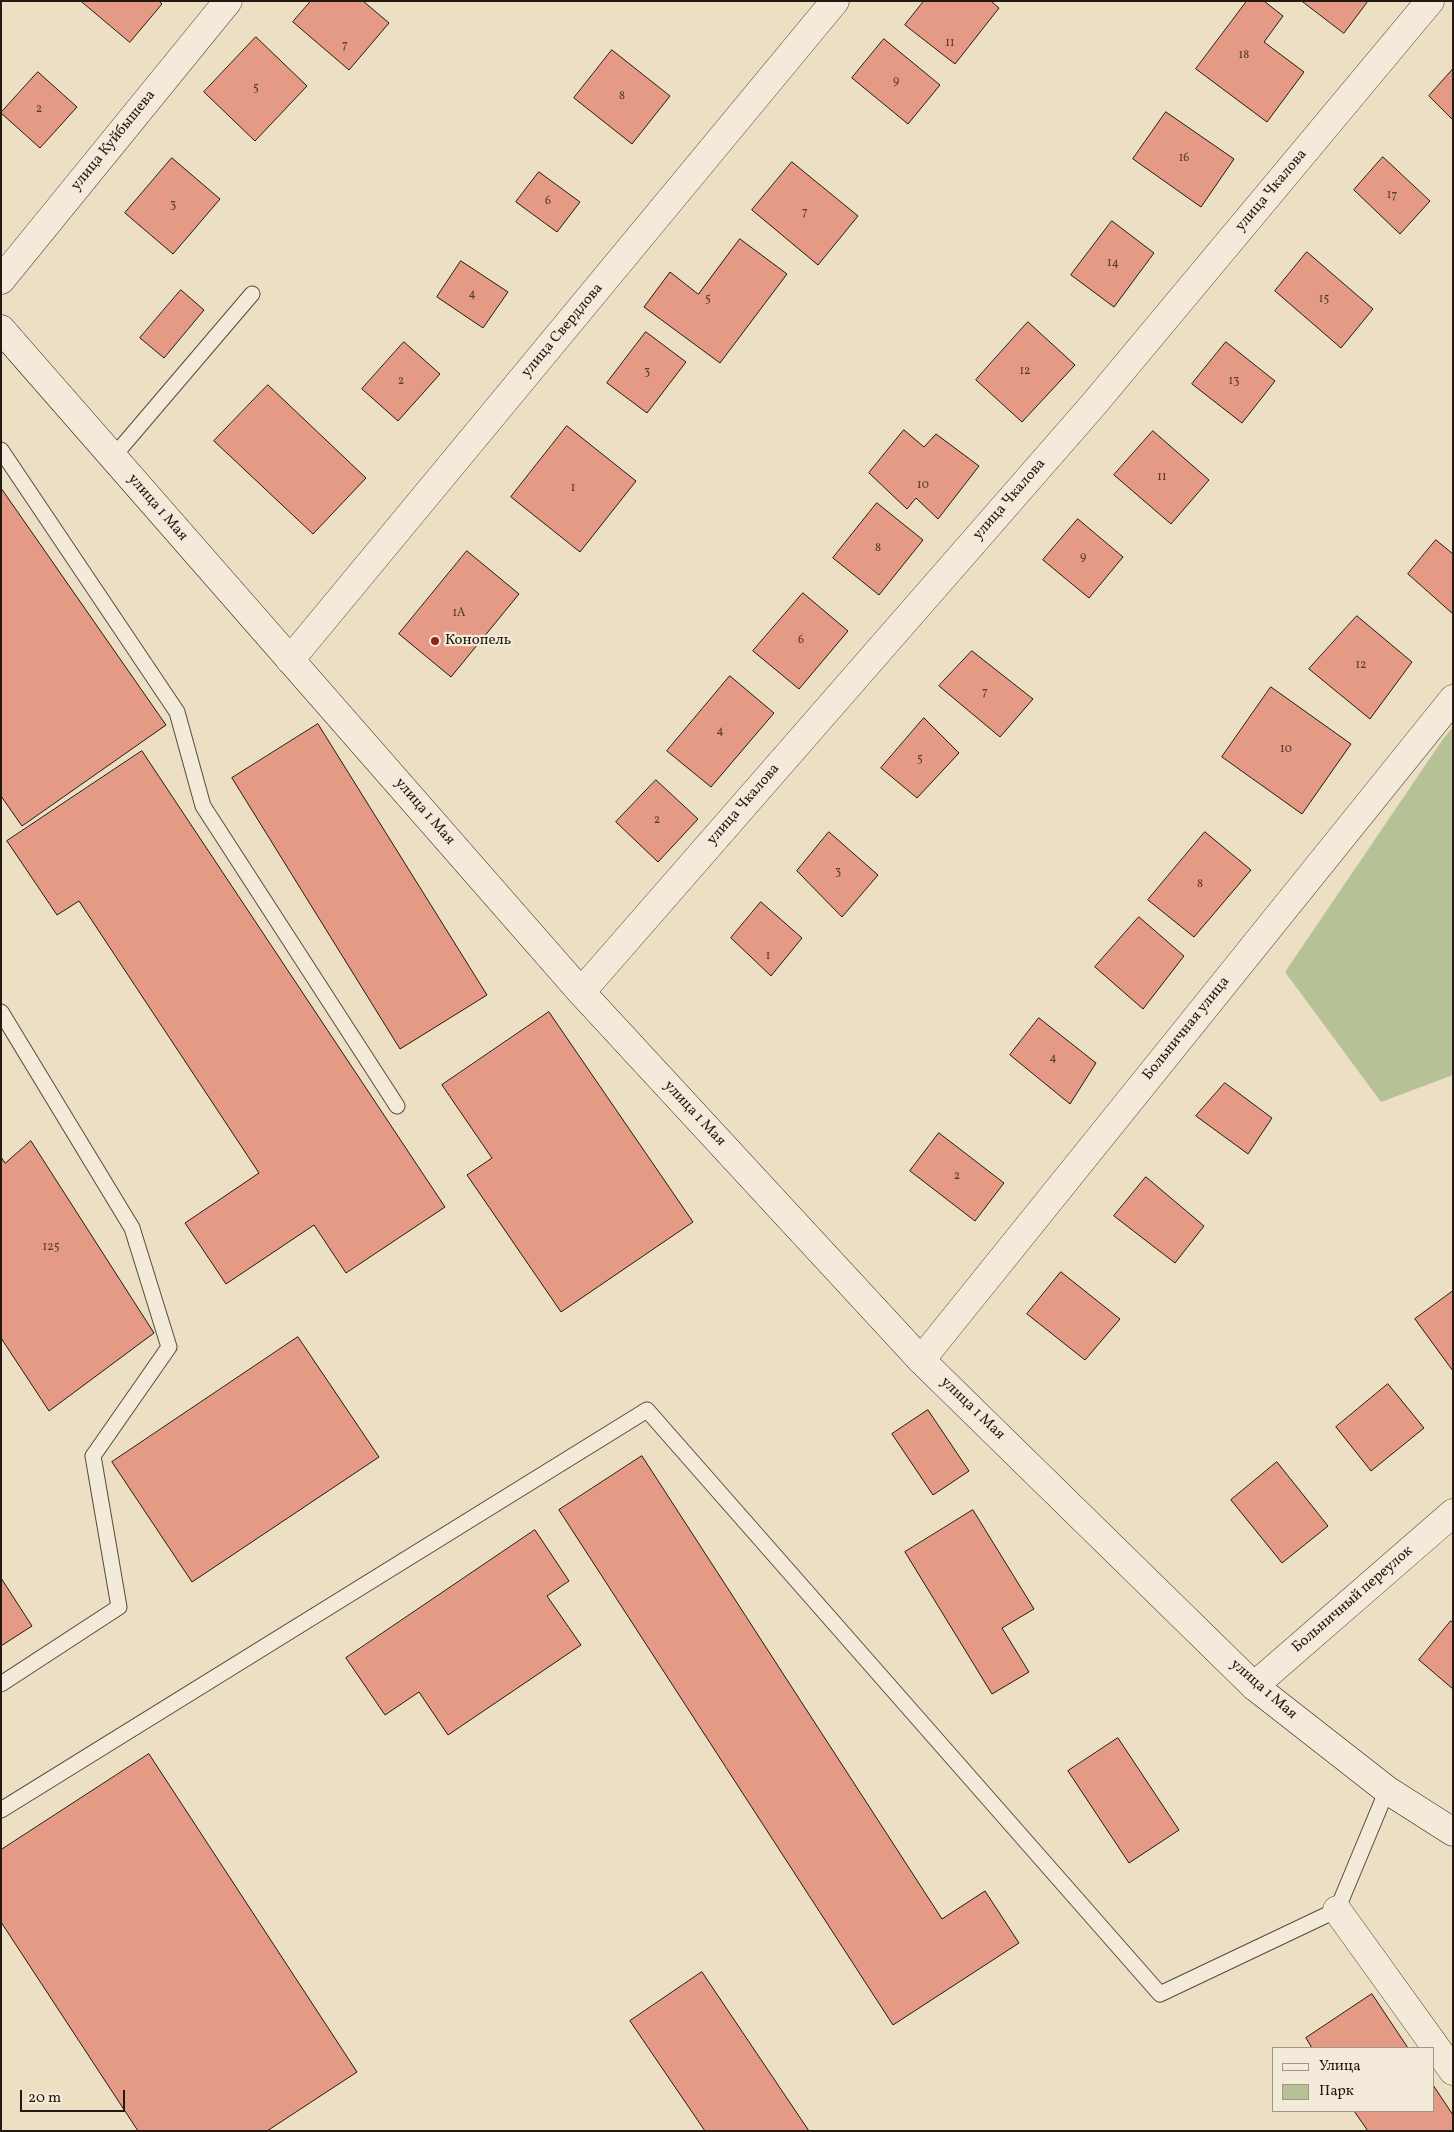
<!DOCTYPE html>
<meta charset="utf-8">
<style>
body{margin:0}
#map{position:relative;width:1454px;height:2132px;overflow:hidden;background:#eddfc4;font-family:Vollkorn,serif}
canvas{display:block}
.frame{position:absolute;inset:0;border:2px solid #241a11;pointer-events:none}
.legend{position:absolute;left:1272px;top:2047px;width:162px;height:65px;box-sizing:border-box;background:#f3ead9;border:1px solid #a09789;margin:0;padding:6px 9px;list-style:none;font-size:15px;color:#241a11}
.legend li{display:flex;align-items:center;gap:10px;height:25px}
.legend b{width:25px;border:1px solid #a09789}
.scale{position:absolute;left:20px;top:2090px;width:105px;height:22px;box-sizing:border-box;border:2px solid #241a11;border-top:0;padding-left:6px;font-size:15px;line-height:18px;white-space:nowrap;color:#241a11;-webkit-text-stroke:4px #f3ead9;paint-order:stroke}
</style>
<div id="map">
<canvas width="1454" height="2132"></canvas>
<div class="frame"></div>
<ul class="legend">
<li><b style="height:6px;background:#f3ead9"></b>Улица</li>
<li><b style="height:14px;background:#b6c296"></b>Парк</li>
</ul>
<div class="scale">20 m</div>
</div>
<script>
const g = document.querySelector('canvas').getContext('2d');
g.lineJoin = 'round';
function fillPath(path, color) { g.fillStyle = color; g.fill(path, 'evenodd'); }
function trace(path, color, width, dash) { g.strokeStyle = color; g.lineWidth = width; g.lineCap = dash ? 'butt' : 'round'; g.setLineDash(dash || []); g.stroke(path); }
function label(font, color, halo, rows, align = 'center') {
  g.font = font + ' Vollkorn,serif'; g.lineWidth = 4.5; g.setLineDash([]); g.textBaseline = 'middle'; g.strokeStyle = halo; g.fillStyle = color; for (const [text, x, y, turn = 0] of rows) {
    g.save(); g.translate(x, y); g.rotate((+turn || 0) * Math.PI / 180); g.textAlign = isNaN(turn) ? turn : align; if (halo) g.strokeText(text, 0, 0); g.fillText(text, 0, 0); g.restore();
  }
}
fillPath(new Path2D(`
 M1453,727V1075L1381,1102L1285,972L1443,739Z`), '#b6c296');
const building = new Path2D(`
 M81,1H159L162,4L130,42Z
 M311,1H363L389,23L349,70L293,22Z
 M924,1H991L999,8L955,64L905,25Z
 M1247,1H1264L1283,16L1264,42L1304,72L1267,122L1196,69Z
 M1302,1H1368L1344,33Z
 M256,37L307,86L255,141L204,92Z
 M884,39L940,85L908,124L852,78Z
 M612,50L670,96L632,144L574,98Z
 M1453,69V120L1429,96Z
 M38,72L77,107L40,148L1,113Z
 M1166,112L1234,159L1201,207L1133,159Z
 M1383,157L1430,201L1400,234L1354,190Z
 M172,158L220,199L173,254L125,213Z
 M792,162L858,216L818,265L752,210Z
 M539,172L580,202L557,232L516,202Z
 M1112,221L1154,253L1114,307L1071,275Z
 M740,239L787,274L720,363L644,307L670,272L698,294Z
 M1307,252L1373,309L1341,348L1275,291Z
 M461,261L508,292L483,328L437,297Z
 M181,290L204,310L164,358L140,338Z
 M1028,322L1075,365L1022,422L976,380Z
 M646,332L686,362L647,413L607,383Z
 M404,342L440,374L398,421L362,389Z
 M1226,342L1275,381L1242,423L1192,384Z
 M268,385L366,478L313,534L214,441Z
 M567,426L636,481L580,552L511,497Z
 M904,430L924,447L936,434L979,466L938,519L916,498L907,509L869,473Z
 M1153,431L1209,480L1171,524L1114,475Z
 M1,488L166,725L22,826L1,796Z
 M877,503L923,540L879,595L833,558Z
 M1078,519L1123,557L1089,598L1043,560Z
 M1436,540L1453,554V614L1408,574Z
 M467,551L519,594L451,677L399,634Z
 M803,593L848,631L799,689L753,651Z
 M1357,616L1412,662L1370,719L1309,669Z
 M972,651L1033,699L1000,737L939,686Z
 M730,676L774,713L711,787L667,751Z
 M1271,687L1351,744L1302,814L1222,757Z
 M924,718L959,753L917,798L881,768Z
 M318,724L487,995L400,1049L232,778Z
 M142,751L445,1207L346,1273L314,1225L226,1284L185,1223L259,1173L79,901L57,915L7,841Z
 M656,780L698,819L658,862L616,822Z
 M829,832L878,875L842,917L797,871Z
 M1205,832L1251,870L1194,937L1148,900Z
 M761,902L802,938L771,976L731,938Z
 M1139,917L1184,956L1143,1009L1095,967Z
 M549,1012L693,1222L561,1312L467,1175L492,1158L442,1085Z
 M1039,1018L1096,1063L1070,1104L1010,1055Z
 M1225,1083L1272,1118L1248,1154L1196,1116Z
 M939,1133L1004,1183L975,1221L910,1171Z
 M31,1141L154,1333L49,1411L1,1338V1157L5,1163Z
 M1146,1177L1204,1226L1175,1263L1114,1216Z
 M1061,1272L1120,1319L1085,1360L1027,1314Z
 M1453,1291V1371L1415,1319Z
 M298,1337L379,1457L192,1582L112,1462Z
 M1388,1384L1424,1428L1371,1471L1336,1427Z
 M928,1410L969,1471L933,1495L892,1434Z
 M642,1456L942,1919L985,1891L1019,1943L893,2025L559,1510Z
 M1277,1462L1328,1526L1282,1563L1231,1500Z
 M973,1510L1034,1609L1002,1628L1029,1672L992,1694L905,1552Z
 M535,1530L569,1581L547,1596L581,1645L448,1735L419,1692L385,1715L346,1658Z
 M1,1578L32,1626L1,1646Z
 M1451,1621L1453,1623V1689L1419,1660Z
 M1118,1738L1179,1830L1129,1863L1068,1771Z
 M149,1754L357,2072L267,2131H138L1,1922V1850Z
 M702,1972L809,2131H705L630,2021Z
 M1372,1994L1408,2048H1312L1306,2038Z
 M1433,2085L1453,2115V2131H1368L1354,2111H1433Z`);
fillPath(building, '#e49a85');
trace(building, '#241a11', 1);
const lane = new Path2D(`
 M1,450L177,712L203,806L397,1106
 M113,457L252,294
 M1,1012L132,1228L169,1347L93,1456L119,1607L1,1684
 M1,1810L647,1410L1160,1994L1337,1910L1387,1790`);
const street = new Path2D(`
 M1,280L228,1
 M290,660L835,1
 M581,992L1094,404L1430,1
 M921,1360L1453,699
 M1254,1686L1453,1513
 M1337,1910L1453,2071`);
const secondary = new Path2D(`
 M1,329L581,992L921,1360L1254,1686L1387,1790L1453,1832`);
trace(lane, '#564b3e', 17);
trace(street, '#564b3e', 29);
trace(secondary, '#241a11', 29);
trace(lane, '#f3ead9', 15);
trace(street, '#f3ead9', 28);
trace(secondary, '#f3ead9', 28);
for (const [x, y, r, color] of [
 [435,641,5,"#8f2418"]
]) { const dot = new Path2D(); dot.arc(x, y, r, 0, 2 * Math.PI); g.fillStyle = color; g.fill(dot); trace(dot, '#f3ead9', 2); }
label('12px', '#543a2e', null, [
 ["11",950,44],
 ["7",345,46],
 ["18",1244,56],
 ["9",896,82],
 ["5",256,89],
 ["8",622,97],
 ["2",39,110],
 ["16",1184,159],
 ["17",1392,196],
 ["6",548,202],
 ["3",173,206],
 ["7",805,213],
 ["14",1113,264],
 ["4",472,295],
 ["5",708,300],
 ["15",1324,300],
 ["12",1025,372],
 ["3",647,373],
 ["2",401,382],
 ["13",1234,382],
 ["11",1162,478],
 ["10",923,486],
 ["1",573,489],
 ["8",878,549],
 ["9",1083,558],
 ["1А",459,614],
 ["6",801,641],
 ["12",1361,666],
 ["7",985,693],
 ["4",720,732],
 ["10",1286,750],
 ["5",920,760],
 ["2",657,821],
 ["3",838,873],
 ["8",1200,885],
 ["1",768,957],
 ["4",1053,1059],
 ["2",957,1177],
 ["125",51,1248]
]);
label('15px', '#241a11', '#f3ead9', [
 ["улица Куйбышева",114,141,-51],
 ["улица Чкалова",1272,191,-50],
 ["улица Свердлова",563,331,-50],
 ["улица Чкалова",1010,500,-49],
 ["улица 1 Мая",157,508,49],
 ["улица Чкалова",744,805,-49],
 ["улица 1 Мая",424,812,49],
 ["Больничная улица",1187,1029,-51],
 ["улица 1 Мая",694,1114,47],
 ["улица 1 Мая",972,1409,44],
 ["Больничный переулок",1353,1600,-41],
 ["улица 1 Мая",1263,1690,41]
]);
label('15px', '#241a11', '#f3ead9', [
 ["Конопель",445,641]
], 'left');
</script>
